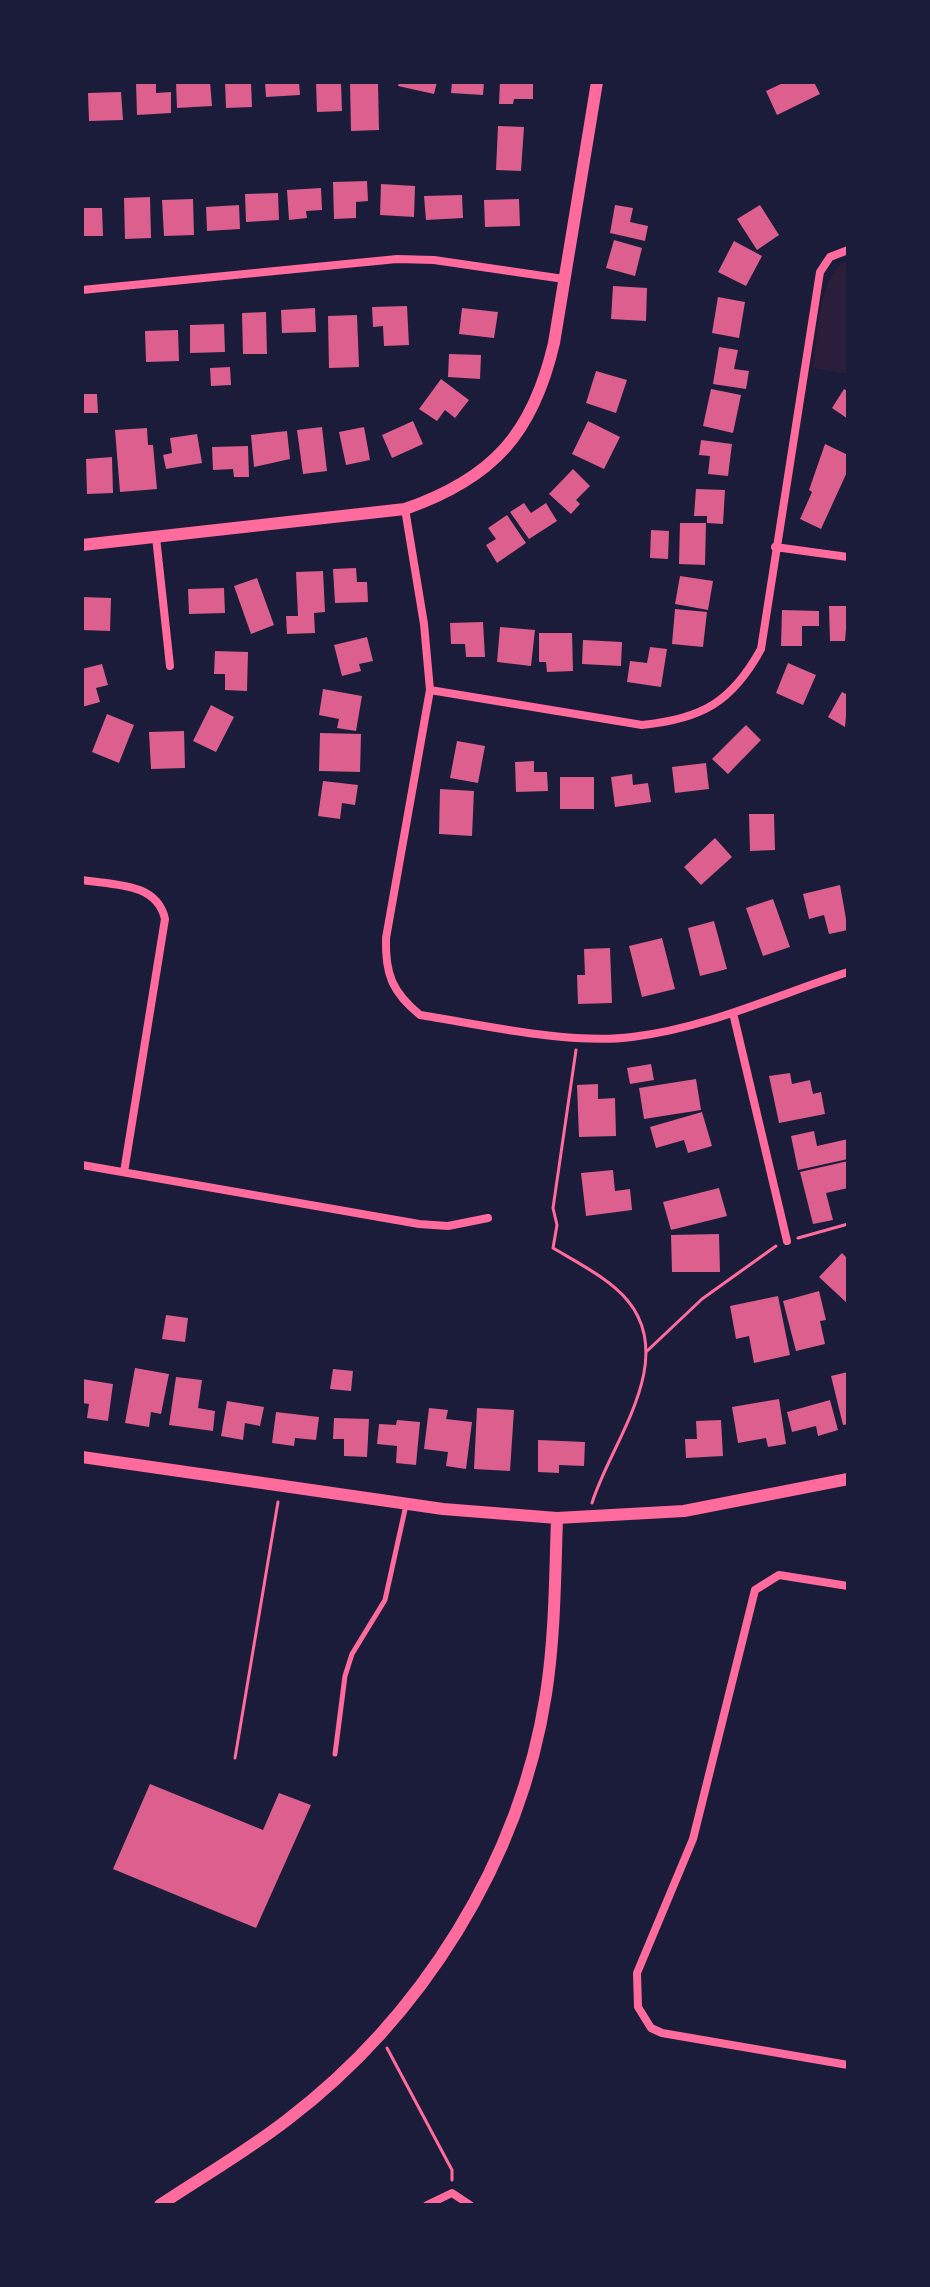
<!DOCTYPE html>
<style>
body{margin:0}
#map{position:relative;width:930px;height:2287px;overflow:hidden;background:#1b1b3a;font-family:"Roboto Condensed",sans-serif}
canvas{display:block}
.frame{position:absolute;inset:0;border:84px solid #1b1b3a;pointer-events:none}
</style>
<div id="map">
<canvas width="930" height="2287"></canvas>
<div class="frame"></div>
</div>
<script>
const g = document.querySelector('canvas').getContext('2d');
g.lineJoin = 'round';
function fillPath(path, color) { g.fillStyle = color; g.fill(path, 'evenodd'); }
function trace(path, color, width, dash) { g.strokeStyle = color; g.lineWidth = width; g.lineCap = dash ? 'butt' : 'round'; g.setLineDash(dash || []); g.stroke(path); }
fillPath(new Path2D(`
 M848,260V374L813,368C818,338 818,273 848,260Z`), '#2a1e3b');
fillPath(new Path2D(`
 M136,82H156V93L171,92V113L137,115Z
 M176,82H210L212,106L177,108Z
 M225,82H251L252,107L226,108Z
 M265,82H299L300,95L266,97Z
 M316,82H341L342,111L317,112Z
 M350,82H378L379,130L351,131Z
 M399,82H437L434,94L398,86Z
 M452,82H484L483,95L451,93Z
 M500,82H533V99H514L513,104H499Z
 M785,82H814L820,94L777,115L766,91Z
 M121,92L123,120L89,121L88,93Z
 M498,126L524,127L521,171L496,170Z
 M367,181L368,201L356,202V218L334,219L333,182Z
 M381,184L415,186L414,217L380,215Z
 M321,188L322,210L306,211L307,218L289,220L287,190Z
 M278,193L279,220L246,222L245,194Z
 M462,195L463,218L426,220L424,196Z
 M150,197L151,238L125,239L124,198Z
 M193,199L194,235L164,236L162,200Z
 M519,199L520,226L485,227L484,200Z
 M239,205L240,229L207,231L206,207Z
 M615,205L633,208L630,222L648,226L645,241L610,233Z
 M760,205L779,235L757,250L737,219Z
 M82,208H102L103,236H82Z
 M614,240L642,248L635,276L606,268Z
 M734,241L762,256L746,286L718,272Z
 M613,286L647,288L646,321L611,319Z
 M718,297L745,302L739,338L712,333Z
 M407,306L409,345L384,346L383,326L373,327L372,307Z
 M315,308L316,332L282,333L281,310Z
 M462,308L498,312L494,338L459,334Z
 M266,312L267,354H243L242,313Z
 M357,315L359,367L329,368L328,316Z
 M224,324L225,352L190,353V325Z
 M178,330L179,361L146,362L145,331Z
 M719,347L738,350L734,369L749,371L746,389L713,384Z
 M449,354L481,355L480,379L448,377Z
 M230,367L231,385L211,386L210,368Z
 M596,371L627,380L616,413L586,403Z
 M441,379L469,400L455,418L445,410L437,421L419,409Z
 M711,389L741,395L733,433L703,426Z
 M844,389L848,392V419L832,408Z
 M82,394H97L98,413H83Z
 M413,421L423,444L392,458L382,435Z
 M588,421L620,437L604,469L572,454Z
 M322,427L327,471L303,474L297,430Z
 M364,427L370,460L346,465L339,432Z
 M147,428L148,445H153L157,489L120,492L115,430Z
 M287,431L290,459L254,467L251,435Z
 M197,434L202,463L166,469L163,455L172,453L170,438Z
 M701,440L732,444L728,476L708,474L710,456L699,455Z
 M825,444L848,455V470L821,529L800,519L812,492L809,490Z
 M248,446L249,477H234L233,469L213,470L212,447Z
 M112,457L113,493L87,494L86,459Z
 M573,469L590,486L576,500L580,504L571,514L549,494Z
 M696,489L725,490L723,524L707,523V516H694Z
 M524,503L531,513L546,503L557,521L529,539L510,512Z
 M507,515L526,543L497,563L486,545L496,539L488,528Z
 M680,523H706L705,565L679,564Z
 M651,530L669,531L668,559L650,558Z
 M356,568L357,582H367L368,602L335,603L333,569Z
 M323,571L325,612L314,613L315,633L287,634L286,616H298L296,572Z
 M680,576L713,581L708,610L675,604Z
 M257,578L274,625L251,634L234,586Z
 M224,588L225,613L189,614L188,589Z
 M82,597L111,598L110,631L82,630Z
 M829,606H848L845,641H830Z
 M675,609L707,612L703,647L672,644Z
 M782,610L819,611V626H802V646H781Z
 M483,622L485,657H466L465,644H451L450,623Z
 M500,627L535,630L531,666L497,662Z
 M539,633H572L573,671L547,672L546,662H539Z
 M367,637L373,661L359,664L361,671L342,676L334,645Z
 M583,640L622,642L621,666L582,664Z
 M650,647L667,649L661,687L627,682L630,661L647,663Z
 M215,651L248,652L247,691L225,690V674H214Z
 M788,663L816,675L803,705L776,693Z
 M102,664L108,685L96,688L100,702L82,707V669Z
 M323,689L362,696L356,731L337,728L339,719L319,715Z
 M842,692L848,695L845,727L828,717Z
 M211,705L234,717L216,752L193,741Z
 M107,714L134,725L119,763L92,752Z
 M746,725L761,740L728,774L712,759Z
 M184,731L185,768L151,769L149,732Z
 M320,733L361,734L360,772L319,771Z
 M457,741L485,746L478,783L450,778Z
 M534,761V772H547L548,791L516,792L515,762Z
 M706,763L709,789L675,793L672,767Z
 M632,774L633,785L648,783L651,802L615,807L611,777Z
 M560,777H594V809H560Z
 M323,781L358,785L355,805L342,803L340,819L318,816Z
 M440,789L474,791L472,836L439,834Z
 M749,814H774L775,850L750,851Z
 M715,838L732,857L701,885L684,867Z
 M840,885L848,930L829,934L824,915L809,919L803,894Z
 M773,899L790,947L763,956L746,908Z
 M714,921L727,969L700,976L688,928Z
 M662,938L675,989L642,997L629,946Z
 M610,948L612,1003L578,1004L577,975H585L584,949Z
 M651,1064L654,1080L630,1084L627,1068Z
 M790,1073L792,1084L810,1080L813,1094L821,1092L825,1114L779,1123L769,1076Z
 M696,1079L701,1110L644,1119L639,1088Z
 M598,1084V1099L615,1098L616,1136L579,1137L577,1085Z
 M702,1112L712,1146L688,1153L684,1140L656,1148L650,1127Z
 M814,1131L817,1146L848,1139V1159L798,1170L791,1136Z
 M848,1161V1188L826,1193L833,1220L813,1224L800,1172Z
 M613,1170L615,1191L630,1189L632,1210L586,1216L581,1173Z
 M719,1188L727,1216L671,1230L663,1202Z
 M719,1234L720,1272H672L671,1235Z
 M842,1253L848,1259V1304L819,1277Z
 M819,1291L826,1320L820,1321L825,1344L796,1351L783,1301Z
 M778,1296L790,1355L754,1363L749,1336L736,1339L730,1306Z
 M166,1315L188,1318L185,1342L162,1339Z
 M135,1368L169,1374L161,1414L151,1412L149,1427L125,1423Z
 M333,1369L353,1371L351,1391L330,1389Z
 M848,1372V1424L843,1425L831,1376Z
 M176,1377L202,1380L198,1408L215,1411L213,1431L169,1425Z
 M82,1379L113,1384L108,1421L87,1418L89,1404L82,1403Z
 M779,1399L786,1444L768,1447L766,1438L738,1443L732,1407Z
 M830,1400L838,1430L818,1436L816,1426L792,1432L787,1412Z
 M227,1401L264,1407L260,1426L245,1423L243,1440L221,1436Z
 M429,1408L448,1410L446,1419L472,1422L466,1469L446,1466L448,1452L424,1449Z
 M477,1408L514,1410L510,1471L474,1469Z
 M276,1412L319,1417L316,1440L295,1438L294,1446L272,1443Z
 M334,1418L369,1419L367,1457L344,1456V1439H333Z
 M397,1420L420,1422L416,1465L396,1463L397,1446L377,1444L379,1424L396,1425Z
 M721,1420L723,1456L686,1458L685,1439H697L696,1421Z
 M538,1440L585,1442L584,1466L559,1465V1473L538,1472Z
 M150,1784L263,1830L279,1793L311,1805L256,1928L113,1869Z`), '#dd5f8e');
trace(new Path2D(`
 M576,1050L553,1208L557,1225L553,1248C578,1263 610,1279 628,1301C678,1362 610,1444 592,1503
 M798,1238L848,1224
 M646,1352L702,1299L776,1246
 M235,1758L278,1502
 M387,2048L452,2170V2180`), '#ff6b9d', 3);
trace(new Path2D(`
 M335,1754L345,1676L352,1654L385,1600L406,1505`), '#ff6b9d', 5);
trace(new Path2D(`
 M82,290L397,259L434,260L564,279
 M405,509L424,624L430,690L386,938C385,974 392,992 420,1015C483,1025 570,1045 632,1037C707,1028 777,995 848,972
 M156,537L170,666
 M775,547L848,557
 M430,690L642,725C702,719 732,702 761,649L820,272L830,257L848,250
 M82,880C113,885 157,882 165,919L124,1172
 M733,1013L787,1241
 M82,1165L419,1224L448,1226L488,1218
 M848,1586L779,1575L755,1590L693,1839L637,1973L638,2007L651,2028L662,2033L848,2065
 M427,2205L452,2193L470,2205`), '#ff6b9d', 8);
trace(new Path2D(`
 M82,545L405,509C494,478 533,433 554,343L597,82
 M82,1457L443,1509L557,1518L684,1511L848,1479
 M160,2205C202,2177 247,2151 287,2120C421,2018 520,1862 546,1694C555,1636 555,1576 557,1518`), '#ff6b9d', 12);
</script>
